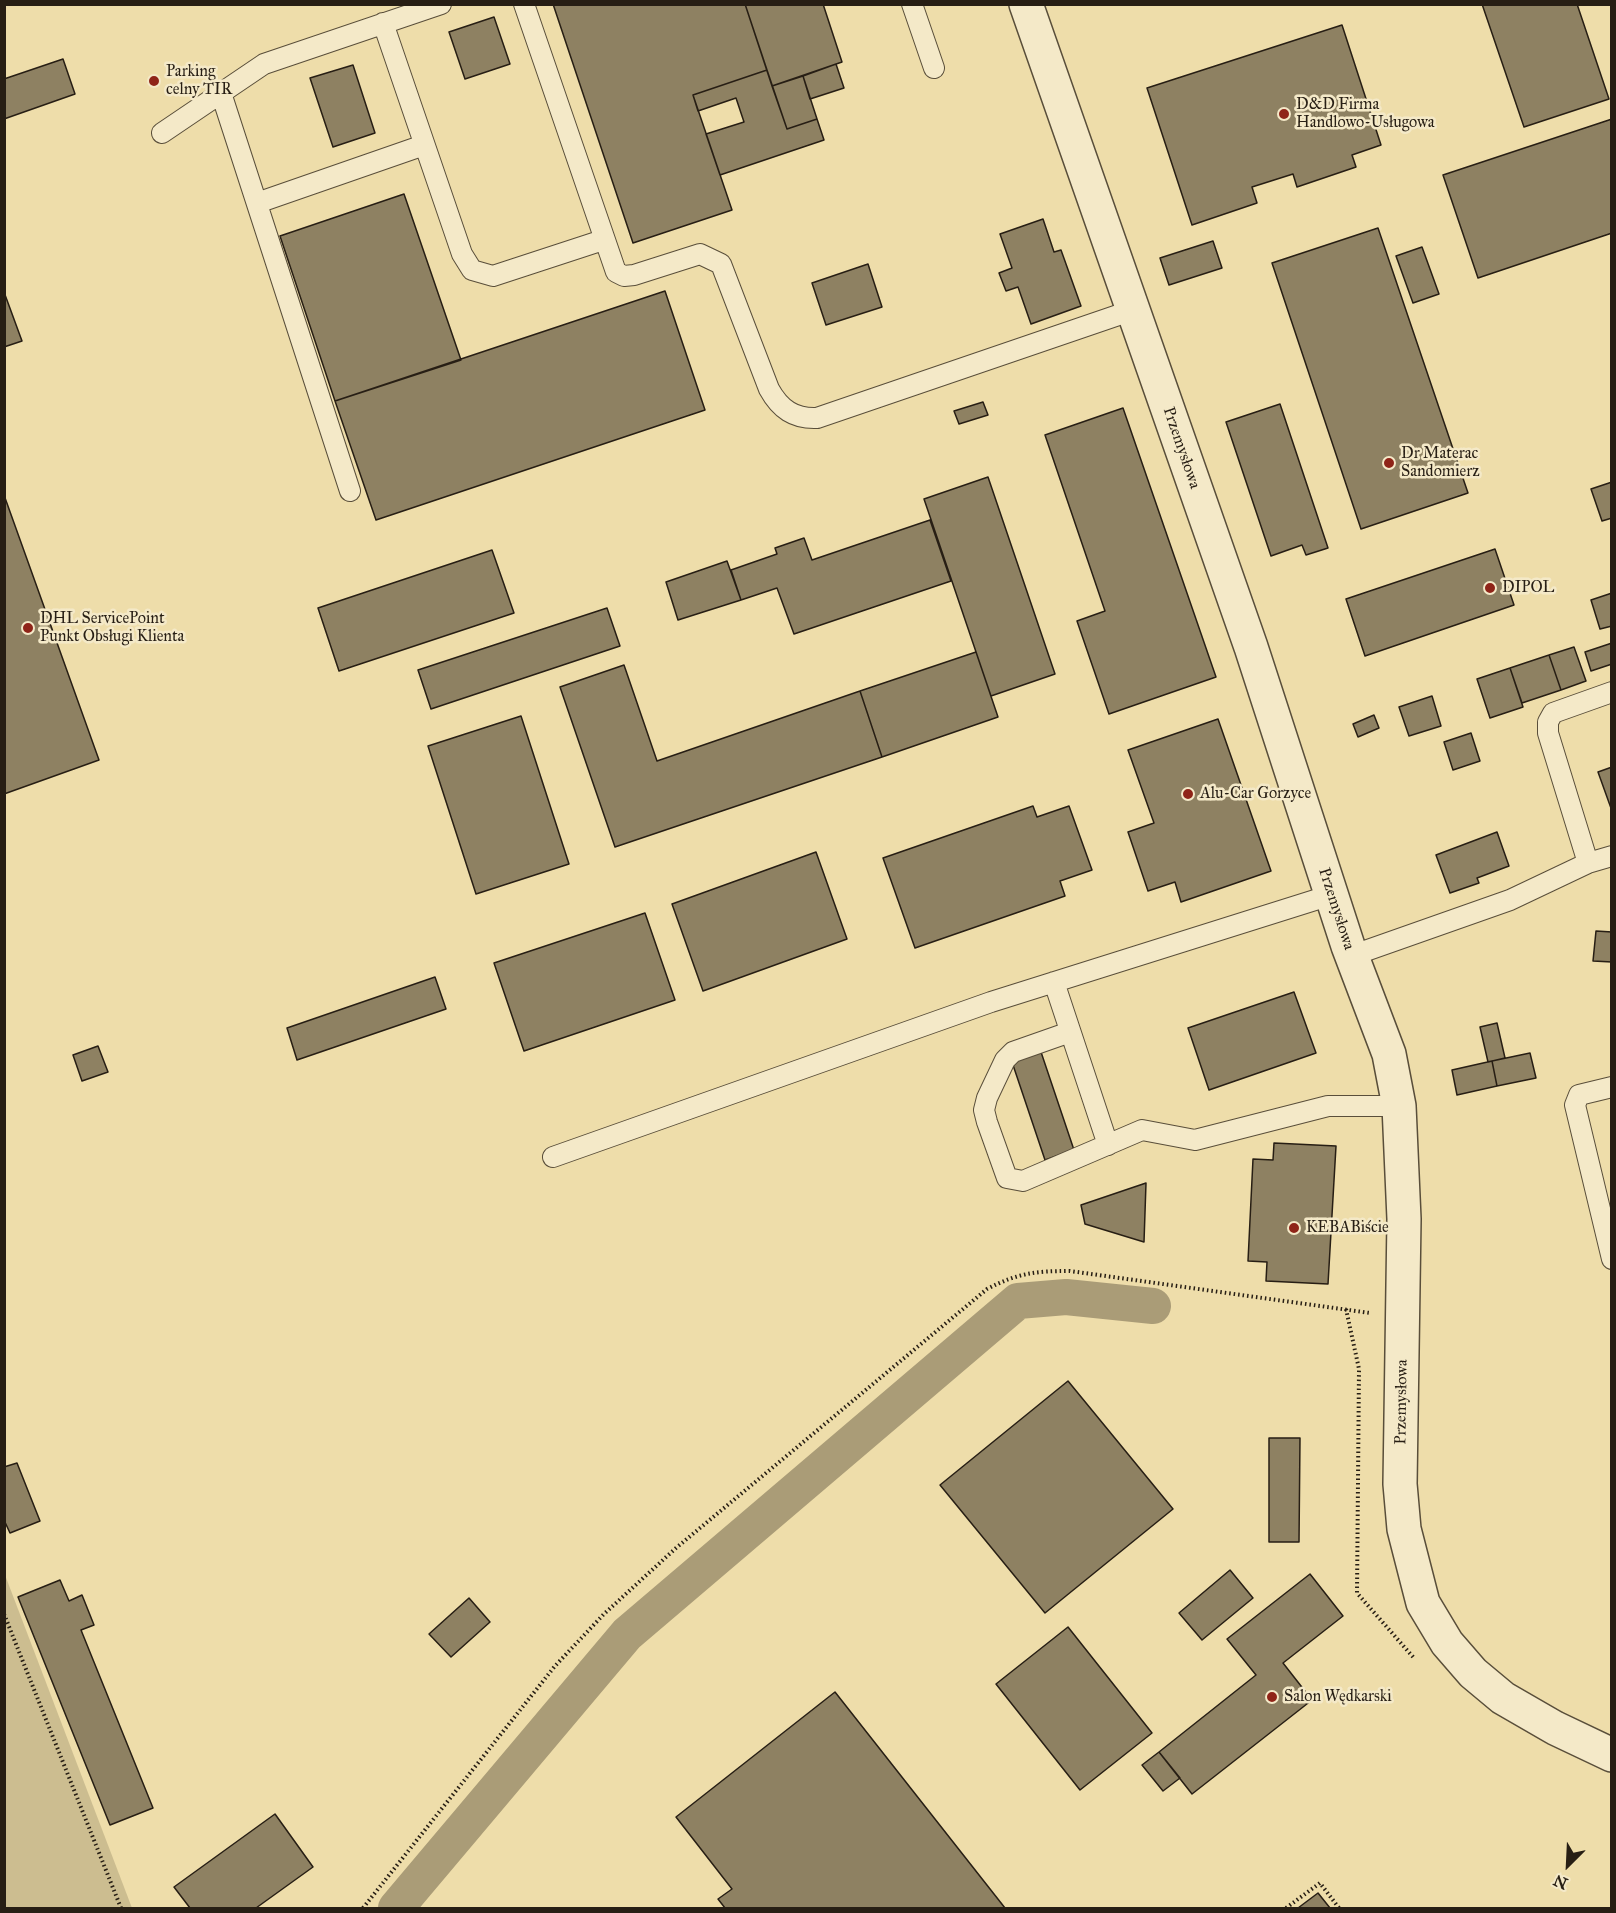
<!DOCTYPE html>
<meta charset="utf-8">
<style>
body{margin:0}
#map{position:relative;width:1616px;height:1913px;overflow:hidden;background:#eda;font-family:"IM FELL Great Primer",serif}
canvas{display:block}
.frame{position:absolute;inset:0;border:6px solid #271e14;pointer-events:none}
.north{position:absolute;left:1538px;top:1835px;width:60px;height:60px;-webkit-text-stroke:4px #f4e9c8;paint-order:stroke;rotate:204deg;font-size:16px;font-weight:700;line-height:24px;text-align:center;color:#271e14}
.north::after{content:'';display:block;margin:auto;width:21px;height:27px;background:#271e14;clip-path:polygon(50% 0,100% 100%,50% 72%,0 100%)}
</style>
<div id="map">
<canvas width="1616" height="1913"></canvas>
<div class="frame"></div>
<div class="north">N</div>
</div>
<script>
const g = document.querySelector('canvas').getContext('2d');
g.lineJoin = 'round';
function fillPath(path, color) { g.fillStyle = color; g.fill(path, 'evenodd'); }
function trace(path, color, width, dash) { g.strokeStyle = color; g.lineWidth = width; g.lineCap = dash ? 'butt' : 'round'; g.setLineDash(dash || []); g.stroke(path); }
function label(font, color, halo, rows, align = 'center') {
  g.font = font + ' "IM FELL Great Primer",serif'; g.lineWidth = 5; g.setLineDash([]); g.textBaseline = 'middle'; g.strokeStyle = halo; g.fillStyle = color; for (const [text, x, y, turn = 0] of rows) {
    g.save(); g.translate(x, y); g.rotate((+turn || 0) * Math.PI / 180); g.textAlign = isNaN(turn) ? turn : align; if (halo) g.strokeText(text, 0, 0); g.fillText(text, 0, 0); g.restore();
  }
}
fillPath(new Path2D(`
 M4,1575H5L132,1908H5Z`), '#ccbd90');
trace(new Path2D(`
 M396,1908L627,1634L1018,1301L1066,1297L1153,1306`), '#aa9c77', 36);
const building = new Path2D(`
 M553,4H745L767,70L693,95L732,210L633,243Z
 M745,4H823L842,62L772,86Z
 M1482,4H1577L1609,99L1524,127Z
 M494,17L510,64L465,79L449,32Z
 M1342,25L1381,145L1352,155L1356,167L1297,187L1293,174L1252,187L1257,203L1192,225L1147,88Z
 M63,59L75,94L4,119V79Z
 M836,64L844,88L810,99L803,76Z
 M353,65L375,133L333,147L310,78Z
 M767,70L787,129L817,119L824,140L720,175L706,134L744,122L736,98L698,111L693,95Z
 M803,76L817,119L787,129L772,86Z
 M1612,119V233L1478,278L1443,175Z
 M404,194L461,360L335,401L280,236Z
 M1043,219L1054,252L1061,250L1081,306L1031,324L1018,287L1006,291L999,273L1012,268L1000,234Z
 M1378,228L1468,493L1361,529L1272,263Z
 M1213,241L1222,268L1169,285L1160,258Z
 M1422,247L1439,294L1413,303L1396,256Z
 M868,264L882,307L826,325L812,283Z
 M665,291L705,410L376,520L335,401Z
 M4,292L22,341L4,347Z
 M983,402L988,415L959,424L954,411Z
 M1280,404L1328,548L1306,555L1302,545L1271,556L1226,422Z
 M1123,408L1216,677L1109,714L1077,621L1105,611L1045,435Z
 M988,477L1055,674L991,696L924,499Z
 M1612,482V518L1602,521L1591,489Z
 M4,495L99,760L4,794Z
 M930,520L951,581L794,634L777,588L741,600L731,570L777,554L775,548L804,538L812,560Z
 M1495,549L1514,605L1365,656L1346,599Z
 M492,550L514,613L339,671L318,608Z
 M727,561L741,600L678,620L666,582Z
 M1612,593V626L1600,629L1591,600Z
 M607,608L620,646L431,709L418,670Z
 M1612,643V664L1591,671L1585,652Z
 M1574,647L1586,681L1561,690L1549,655Z
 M976,652L998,717L882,757L860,691Z
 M1549,655L1561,690L1522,703L1510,668Z
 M624,665L657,761L860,691L882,757L615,847L560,687Z
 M1510,668L1523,707L1490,718L1477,679Z
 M1432,696L1441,726L1409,736L1399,707Z
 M1374,715L1379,728L1358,737L1353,724Z
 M521,716L569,864L476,894L428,746Z
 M1218,719L1271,871L1181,902L1175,882L1148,891L1128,832L1154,823L1128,750Z
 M1471,733L1480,761L1453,770L1444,742Z
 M1612,767V811L1598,772Z
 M1033,806L1037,817L1069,806L1092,870L1060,881L1065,896L915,948L883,858Z
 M1497,832L1509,866L1477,878L1479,883L1450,893L1436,855Z
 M816,852L847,939L703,991L672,904Z
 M645,913L675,1000L524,1051L494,963Z
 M1596,931L1612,932V962L1593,961Z
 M435,977L446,1009L297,1060L287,1028Z
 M1294,992L1316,1053L1209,1090L1188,1028Z
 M1497,1023L1505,1058L1488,1062L1480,1027Z
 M98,1046L108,1072L82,1081L73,1055Z
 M1041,1052L1074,1150L1045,1160L1012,1062Z
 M1530,1053L1536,1078L1497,1086L1492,1061Z
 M1492,1061L1497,1086L1457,1095L1452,1070Z
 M1274,1143L1336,1146L1328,1284L1266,1281L1267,1262L1248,1261L1253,1159L1273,1160Z
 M1146,1183L1144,1242L1085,1224L1081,1205Z
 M1068,1381L1173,1509L1045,1613L940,1485Z
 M1269,1438H1300L1299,1542H1269Z
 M17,1463L40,1521L10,1533L4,1520V1467Z
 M1230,1570L1253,1598L1202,1640L1179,1613Z
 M1310,1574L1343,1616L1283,1663L1312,1700L1192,1794L1159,1752L1256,1675L1227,1639Z
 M60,1580L69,1601L82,1595L94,1625L81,1630L153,1808L110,1825L18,1597Z
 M469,1598L490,1622L451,1657L429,1634Z
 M1068,1627L1152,1733L1080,1790L996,1684Z
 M835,1692L1005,1908H725L718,1899L732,1889L676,1817Z
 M1159,1752L1180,1778L1163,1791L1142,1765Z
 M275,1814L313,1867L256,1908H190L174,1887Z
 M1318,1893L1330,1908H1298Z`);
fillPath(building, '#8e8162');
trace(building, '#271e14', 1.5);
const lane = new Path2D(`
 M524,4L616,272L624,276L634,275L700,254L721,264L769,389C780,409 794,419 817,418L1133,310
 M912,4L934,68
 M383,23L462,254L472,270L493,276L603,240
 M221,93L350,491
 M162,133L264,64L441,4
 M257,203L424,145
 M1588,863L1548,733V722L1553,713L1612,692
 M1351,956L1510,900L1588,863L1612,856
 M1054,982L1108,1145
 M1070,1032L1013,1052L1005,1060L987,1098L984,1110L987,1122L1007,1178L1023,1181L1142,1130L1195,1140L1328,1106H1399
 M1612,1087L1579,1095L1575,1105L1612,1259
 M553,1157L991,1002L1331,895`);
const street = new Path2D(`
 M1026,4L1251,647L1348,946L1389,1054L1399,1106L1404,1219L1400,1484L1404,1529L1423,1603L1447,1643L1473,1673L1503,1698L1555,1728L1612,1755`);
trace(lane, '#594e3a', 22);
trace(street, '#594e3a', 36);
trace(new Path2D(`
 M1346,1309L1359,1369L1357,1593L1414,1658
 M4,1614L121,1908
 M363,1908L555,1666L604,1614L676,1548L987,1289C1018,1273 1036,1271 1070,1271L1370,1313
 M1286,1908L1320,1883L1339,1908`), '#271e14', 4, [1.5, 3]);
trace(lane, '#f4e9c8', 20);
trace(street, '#f4e9c8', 33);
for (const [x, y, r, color] of [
 [154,81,6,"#8f2418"],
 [1284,114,6,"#8f2418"],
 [1389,463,6,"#8f2418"],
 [1490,588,6,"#8f2418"],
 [28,628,6,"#8f2418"],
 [1188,794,6,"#8f2418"],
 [1294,1228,6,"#8f2418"],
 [1272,1697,6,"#8f2418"]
]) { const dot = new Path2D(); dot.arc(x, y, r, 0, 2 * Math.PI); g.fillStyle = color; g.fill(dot); trace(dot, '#f4e9c8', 2); }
label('16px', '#271e14', '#f4e9c8', [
 ["Parking",166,72],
 ["celny TIR",166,90],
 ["D&D Firma",1296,105],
 ["Handlowo-Usługowa",1296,123],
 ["Dr Materac",1401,454],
 ["Sandomierz",1401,472],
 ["DIPOL",1502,588],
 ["DHL ServicePoint",40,619],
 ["Punkt Obsługi Klienta",40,637],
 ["Alu-Car Gorzyce",1200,794],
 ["KEBABiście",1306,1228],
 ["Salon Wędkarski",1284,1697]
], 'left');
label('16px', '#271e14', '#f4e9c8', [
 ["Przemysłowa",1181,448,71],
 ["Przemysłowa",1336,909,72],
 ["Przemysłowa",1402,1402,-89]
]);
</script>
